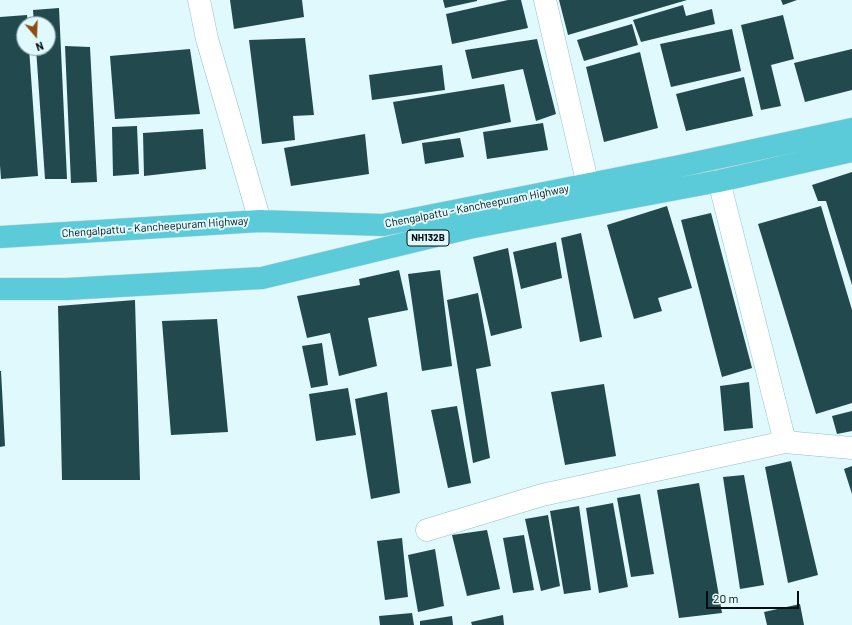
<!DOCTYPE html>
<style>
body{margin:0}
#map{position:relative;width:852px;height:625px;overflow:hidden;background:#dff9fc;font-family:Barlow,sans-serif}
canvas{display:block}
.north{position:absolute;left:16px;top:16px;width:40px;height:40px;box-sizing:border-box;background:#dff9fc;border:1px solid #879b9e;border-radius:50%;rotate:161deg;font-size:11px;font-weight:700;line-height:16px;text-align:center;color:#020f11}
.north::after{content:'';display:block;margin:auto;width:14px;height:18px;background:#8c4c14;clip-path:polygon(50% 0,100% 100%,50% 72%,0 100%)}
.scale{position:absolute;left:706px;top:591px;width:93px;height:18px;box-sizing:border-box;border:2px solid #020f11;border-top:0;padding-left:5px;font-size:12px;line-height:14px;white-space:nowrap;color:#020f11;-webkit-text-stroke:3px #dff9fc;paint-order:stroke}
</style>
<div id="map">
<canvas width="852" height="625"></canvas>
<div class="north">N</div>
<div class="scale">20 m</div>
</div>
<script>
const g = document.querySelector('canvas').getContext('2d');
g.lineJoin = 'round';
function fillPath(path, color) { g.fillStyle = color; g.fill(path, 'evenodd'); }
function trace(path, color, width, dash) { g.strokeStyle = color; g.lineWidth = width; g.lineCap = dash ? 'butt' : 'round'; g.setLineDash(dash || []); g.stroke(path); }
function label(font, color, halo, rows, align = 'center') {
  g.font = font + ' Barlow,sans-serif'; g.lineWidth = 4; g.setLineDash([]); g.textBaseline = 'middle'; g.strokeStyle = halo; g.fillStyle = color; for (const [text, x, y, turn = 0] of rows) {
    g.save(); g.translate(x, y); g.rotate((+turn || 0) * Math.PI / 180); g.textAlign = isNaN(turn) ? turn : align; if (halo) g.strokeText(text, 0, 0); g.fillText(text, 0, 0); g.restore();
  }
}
fillPath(new Path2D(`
 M230,0H302L304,17L234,29Z
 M443,0H477V1L445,8Z
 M508,0H521L528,28L452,44L446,14Z
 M559,0H687L568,35Z
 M781,0H797L783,5Z
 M683,5L686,16L712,9L715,24L641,42L633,20Z
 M59,8L67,179H45L36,48H48V24H34L33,10Z
 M27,15L28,24H24V48H29L38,176L1,179L0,165V17Z
 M783,15L794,59L771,65L781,106L761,110L741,25Z
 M632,24L638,45L584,61L577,40Z
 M732,29L741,71L671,87L660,44Z
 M305,38L314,115L293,116L295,140L262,144L249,40Z
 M537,39L556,114L536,121L523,69L472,79L465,50Z
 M65,46L90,47L97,182L71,183Z
 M190,49L200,114L115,119L110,56Z
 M852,49V90L805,102L794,63Z
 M640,52L658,128L604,142L586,67Z
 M442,65L445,90L372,100L369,75Z
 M744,77L753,116L686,131L676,94Z
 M504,84L511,122L402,144L393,102Z
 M543,123L548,150L487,159L483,132Z
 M137,126L139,174L113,176L112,127Z
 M203,129L206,169L144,176L143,133Z
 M365,134L369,174L291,186L284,148Z
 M460,138L464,157L425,164L422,143Z
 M852,172V285L826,201H818L812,185Z
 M667,206L692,288L658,298L662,311L634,319L607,225Z
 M821,206L852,310V403L816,414L758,224Z
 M711,213L752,368L722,377L681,220Z
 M581,233L602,337L580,342L561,238Z
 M556,242L562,278L521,289L513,252Z
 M508,248L522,328L491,336L473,257Z
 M399,270L408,310L368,318L377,366L339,376L330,333L307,338L297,296L360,285L359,279Z
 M440,270L452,366L422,371L408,274Z
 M478,293L491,366L476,369L490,458L473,463L447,300Z
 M135,300L140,480H62L58,306Z
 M217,319L228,432L171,435L162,321Z
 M322,343L328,385L311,388L302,346Z
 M0,371H1L5,446L0,447Z
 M749,382L753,428L724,431L720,386Z
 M604,384L616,456L565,465L551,392Z
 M348,388L356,435L316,441L309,394Z
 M387,392L400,493L371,499L355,399Z
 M457,406L471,483L448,488L431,410Z
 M852,411V431L837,434L832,416Z
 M791,461L818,575L788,583L765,467Z
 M852,466V494L844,469Z
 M744,475L764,585L740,589L723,477Z
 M699,483L722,613L679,618L657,490Z
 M640,494L654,574L631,577L617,498Z
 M613,503L628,587L599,593L586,508Z
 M579,506L591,590L564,594L550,511Z
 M548,515L560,586L541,591L525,519Z
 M487,530L500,589L467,596L452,535Z
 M524,535L534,590L513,593L503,538Z
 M402,538L408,597L385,600L377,541Z
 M435,549L444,606L418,612L408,555Z
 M800,604L804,625H767L764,612Z
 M412,613L414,625H380L379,616Z
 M503,615L504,625H472L471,622Z
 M452,616L453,625H420V621Z`), '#21494e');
const minor = new Path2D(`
 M199,0L207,39L260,221
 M545,0L592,203
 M785,442L852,448
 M427,530L542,495L785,442L719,181`);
const highway = new Path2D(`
 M0,237L260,221L383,225L680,166L852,129
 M0,289H67L262,278L469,228L719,181L852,151`);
trace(minor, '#96c0c5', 23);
trace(highway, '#d7d9d9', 23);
trace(minor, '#fff', 22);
trace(highway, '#5bcbd9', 22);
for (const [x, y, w] of [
 [428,238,42]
]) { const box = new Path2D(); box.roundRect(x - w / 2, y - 8, w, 16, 3); g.fillStyle = '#dff9fc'; g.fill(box); trace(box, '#020f11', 1); }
label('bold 10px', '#020f11', null, [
 ["NH132B",428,238]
]);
label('11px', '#020f11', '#dff9fc', [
 ["Chengalpattu - Kancheepuram Highway",477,206,-11],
 ["Chengalpattu - Kancheepuram Highway",155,227,-4]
]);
</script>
